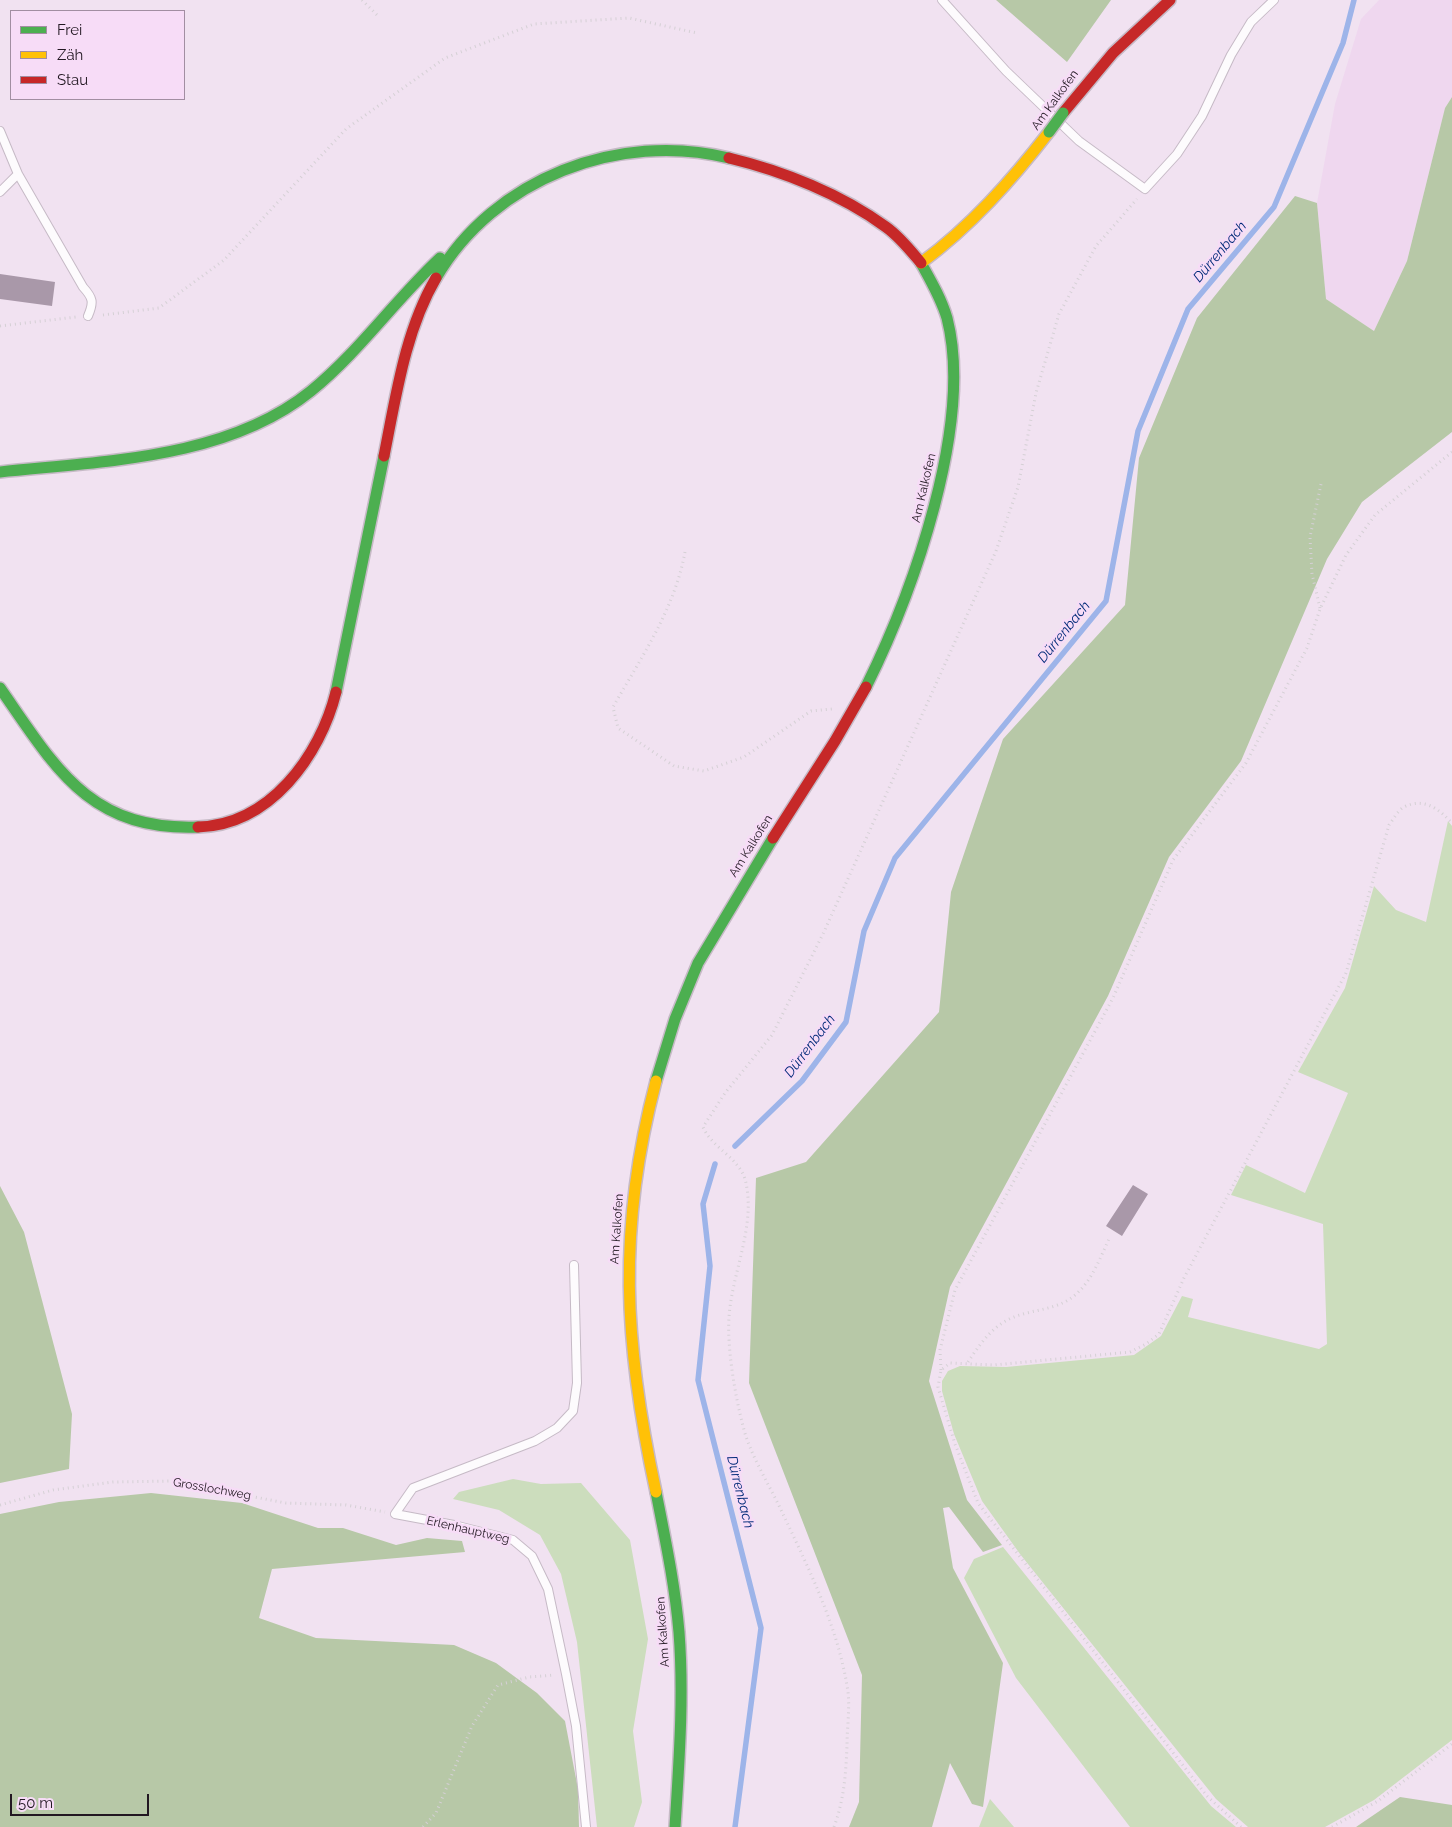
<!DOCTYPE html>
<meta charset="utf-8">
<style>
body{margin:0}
#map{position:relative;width:1452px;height:1827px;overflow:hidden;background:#f1e2f1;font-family:Raleway,sans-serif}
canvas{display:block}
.legend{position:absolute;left:10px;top:10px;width:175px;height:90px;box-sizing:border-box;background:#f7dcf7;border:1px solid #a28ea2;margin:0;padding:6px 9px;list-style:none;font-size:15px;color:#221822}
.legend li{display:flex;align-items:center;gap:10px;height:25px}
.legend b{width:25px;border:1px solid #a28ea2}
.scale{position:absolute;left:10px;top:1794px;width:139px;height:22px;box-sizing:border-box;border:2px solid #221822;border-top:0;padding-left:6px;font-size:15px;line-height:18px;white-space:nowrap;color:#221822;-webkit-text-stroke:4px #f7dcf7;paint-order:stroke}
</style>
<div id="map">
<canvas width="1452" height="1827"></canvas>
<ul class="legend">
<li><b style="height:6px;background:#4caf50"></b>Frei</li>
<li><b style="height:6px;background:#ffc107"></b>Zäh</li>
<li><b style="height:6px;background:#c62828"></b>Stau</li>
</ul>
<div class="scale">50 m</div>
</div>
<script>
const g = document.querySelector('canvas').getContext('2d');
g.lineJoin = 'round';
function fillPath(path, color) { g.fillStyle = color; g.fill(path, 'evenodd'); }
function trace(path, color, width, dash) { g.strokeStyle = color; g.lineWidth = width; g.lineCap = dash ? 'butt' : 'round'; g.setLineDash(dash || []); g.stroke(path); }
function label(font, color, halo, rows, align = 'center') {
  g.font = font + ' Raleway,sans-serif'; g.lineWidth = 5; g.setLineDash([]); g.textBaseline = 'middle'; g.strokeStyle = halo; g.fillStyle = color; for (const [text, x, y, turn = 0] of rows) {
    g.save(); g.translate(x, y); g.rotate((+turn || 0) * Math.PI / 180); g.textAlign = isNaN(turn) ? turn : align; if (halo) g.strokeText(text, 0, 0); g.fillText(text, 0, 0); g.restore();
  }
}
fillPath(new Path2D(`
 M1379,0H1452V97L1445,108L1407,261L1374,331L1326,299L1317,203L1335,104L1361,19Z`), '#efd7ef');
fillPath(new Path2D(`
 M1448,821L1452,826V1740L1374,1800L1325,1827H1248L1216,1799L1020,1554L982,1501L954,1434L942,1391V1381L948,1371L960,1366L1006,1367L1134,1355L1161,1336L1182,1296L1193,1299L1188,1317L1319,1349L1327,1344L1323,1224L1231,1195L1246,1165L1305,1193L1348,1093L1298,1072L1345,988L1374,886L1396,910L1426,922Z
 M513,1479L541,1484L581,1483L630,1540L648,1639L633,1731L642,1802L634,1827H597L577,1642L561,1574L540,1535L499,1510L453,1499L459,1492Z
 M1003,1547L1211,1806L1236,1827H1130L1016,1678L964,1578L974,1559Z
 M990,1799L1014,1827H979Z`), '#ccddbd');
fillPath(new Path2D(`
 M996,0H1111L1067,62Z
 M1452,97V432L1362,502L1327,559L1241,761L1169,857L1108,996L950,1287L929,1381L967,1500L1002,1545L983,1552L949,1507L943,1508L953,1568L1003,1663L983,1807L972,1804L950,1763L932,1827H849L859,1802L862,1675L749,1383L756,1178L806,1162L939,1012L951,892L1003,739L1125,605L1139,458L1197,318L1295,196L1317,203L1326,299L1374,331L1407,261L1445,108Z
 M0,1186L24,1232L72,1414L69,1469L0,1483Z
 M151,1493L242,1503L318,1528H343L396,1545L427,1538L462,1541L465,1552L272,1569L259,1618L316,1638L454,1645L496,1663L537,1693L565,1721L578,1789L579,1827H0V1514L59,1502Z
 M1400,1797L1452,1805V1827H1356Z`), '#b7c8a7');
trace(new Path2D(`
 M735,1146L802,1081L846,1022L864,931L895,858L1106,601L1138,431L1188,309L1274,207L1343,43L1354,0
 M715,1164L703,1204L710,1266L698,1380L761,1628L735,1827`), '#9db4e9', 5.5);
fillPath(new Path2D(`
 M0,274L55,282L52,306L0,299Z
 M1133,1185L1148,1194L1122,1236L1106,1226Z`), '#a998a9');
const lane = new Path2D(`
 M942,0L1006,71L1079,141L1145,189L1177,154L1202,116L1231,55L1251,22L1274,0
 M0,131L18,174L0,192
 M18,174L83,287C93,298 94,302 88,316
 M574,1265L577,1383L573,1411L557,1428L535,1441L413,1488L395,1514L454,1525L513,1540L532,1556L548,1589L566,1674L576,1726L586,1827`);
const fast = new Path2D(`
 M436,278C494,178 619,131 729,158
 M0,472C103,461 227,459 311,391C359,352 395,300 440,258
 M866,687C913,592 974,423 947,318C941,298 931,281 921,263
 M0,688C55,767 89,831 198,827
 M336,692L384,456
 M656,1081L675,1019L698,963L773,838
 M656,1492C665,1538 675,1585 679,1632C684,1697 679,1762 675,1827`);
const slow = new Path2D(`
 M921,263C971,226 1011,181 1049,132
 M656,1492C624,1344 617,1229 656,1081`);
const jam = new Path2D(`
 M1063,113L1113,53L1170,0
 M729,158C783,171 841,194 886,227C900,237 910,250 921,263
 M384,456C396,396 405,331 436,278
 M198,827C270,825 320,756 336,692
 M773,838L835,741L866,687`);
trace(lane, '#c6bac6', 10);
trace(fast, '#c6bac6', 14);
trace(slow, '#c6bac6', 14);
trace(jam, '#c6bac6', 14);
trace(new Path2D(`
 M362,0L379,17
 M103,315L159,308L224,260L346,129L445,58L534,24L629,18L697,33
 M0,326L76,317
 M685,552C675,608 641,658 613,707L618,728L674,766L704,771L744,757L811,711L832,709
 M1320,608L1312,574L1310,537L1321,484
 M968,1362C980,1344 993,1325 1014,1317C1034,1309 1058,1310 1075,1295C1092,1281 1100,1258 1109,1239
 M941,1370L940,1350L955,1290L1113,998L1173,860L1246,763L1307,648L1320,609L1346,555L1375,515L1452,452
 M0,1505L53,1490L113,1482L171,1481L286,1503L346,1505L385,1512
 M423,1827L436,1813L472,1726L498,1685L529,1677L555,1675
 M834,1827C844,1800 846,1773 847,1745C847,1728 850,1709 848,1692C839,1629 809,1569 782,1512C769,1484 750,1455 743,1426C735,1395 727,1349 729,1317C732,1272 757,1224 745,1179C738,1157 712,1148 703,1127L725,1093L772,1035L823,934L996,551L1018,487L1036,393L1059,314L1096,246L1137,199
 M1241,1827L1207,1796L978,1503L955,1444L938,1387L941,1370L950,1363L994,1365L1130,1352L1146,1344L1159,1334L1184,1278L1346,973L1389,825C1393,820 1398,810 1404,807C1424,797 1439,809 1452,823
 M1332,1827L1378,1801L1452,1744`), '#d5d0d5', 3, [1, 4]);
trace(lane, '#fdfbfd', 8);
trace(fast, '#4caf50', 11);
trace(slow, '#ffc107', 11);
trace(jam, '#c62828', 11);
const fastBridge = new Path2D(`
 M1049,132L1063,113`);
trace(fastBridge, '#c6bac6', 14, []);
trace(fastBridge, '#4caf50', 11);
label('12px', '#221822', '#f7dcf7', [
 ["Am Kalkofen",1055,100,-54],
 ["Am Kalkofen",924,488,-77],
 ["Am Kalkofen",751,846,-58],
 ["Am Kalkofen",617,1229,-86],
 ["Grosslochweg",212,1489,10],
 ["Erlenhauptweg",468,1530,13],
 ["Am Kalkofen",663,1632,-94]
]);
label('italic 14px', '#002a78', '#f7dcf7', [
 ["Dürrenbach",1220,252,-50],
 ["Dürrenbach",1064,632,-51],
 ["Dürrenbach",810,1046,-53],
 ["Dürrenbach",740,1492,76]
]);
</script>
